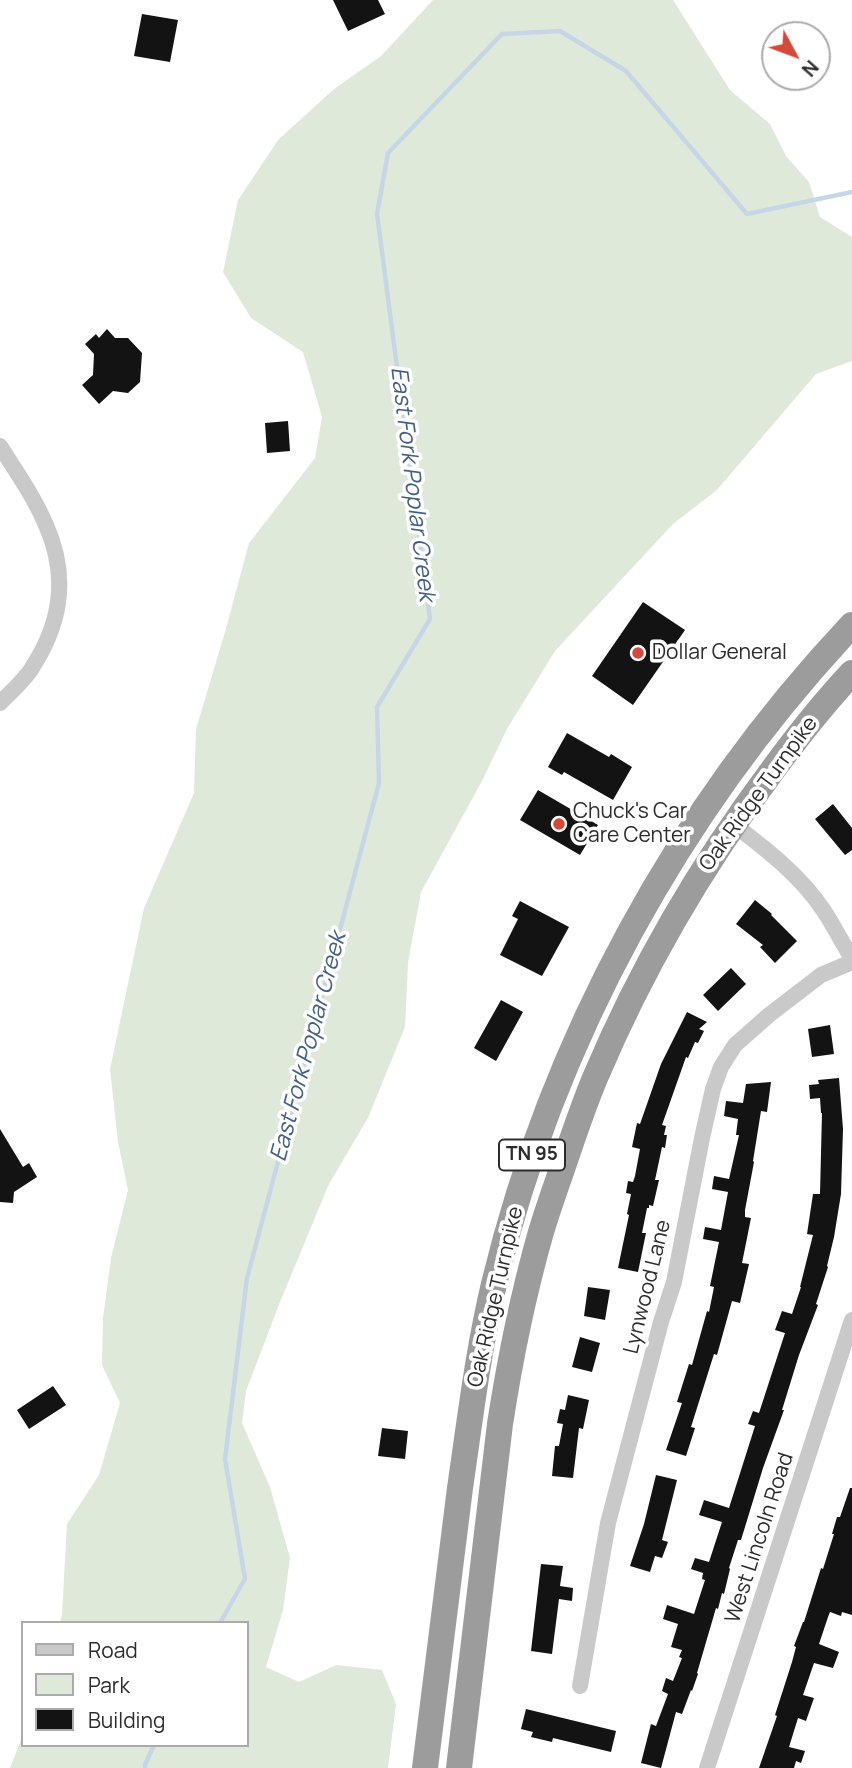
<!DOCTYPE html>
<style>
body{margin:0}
#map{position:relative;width:852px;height:1768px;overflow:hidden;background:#fff;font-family:Manrope,sans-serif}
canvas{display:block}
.legend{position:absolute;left:21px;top:1621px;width:228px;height:126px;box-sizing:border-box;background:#fff;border:2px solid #ababab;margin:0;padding:9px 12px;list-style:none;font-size:21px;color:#2c2c2c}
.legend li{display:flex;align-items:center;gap:14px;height:35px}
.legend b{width:35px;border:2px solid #ababab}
.north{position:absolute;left:761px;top:21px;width:70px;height:70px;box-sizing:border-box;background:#fff;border:2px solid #ababab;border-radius:50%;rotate:131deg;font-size:19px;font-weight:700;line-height:28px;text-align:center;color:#2c2c2c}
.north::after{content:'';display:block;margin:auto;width:24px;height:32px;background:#d6483a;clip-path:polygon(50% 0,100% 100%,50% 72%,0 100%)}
</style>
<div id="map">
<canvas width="852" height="1768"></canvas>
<ul class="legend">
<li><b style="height:9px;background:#c9c9c9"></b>Road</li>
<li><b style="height:19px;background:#dfe9da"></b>Park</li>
<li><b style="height:19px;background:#131313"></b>Building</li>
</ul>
<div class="north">N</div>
</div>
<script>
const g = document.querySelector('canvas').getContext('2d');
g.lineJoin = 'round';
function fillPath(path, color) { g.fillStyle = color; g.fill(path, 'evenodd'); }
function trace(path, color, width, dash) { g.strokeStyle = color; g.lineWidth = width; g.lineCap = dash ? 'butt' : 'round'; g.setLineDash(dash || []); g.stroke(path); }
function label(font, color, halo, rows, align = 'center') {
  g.font = font + ' Manrope,sans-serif'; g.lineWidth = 7; g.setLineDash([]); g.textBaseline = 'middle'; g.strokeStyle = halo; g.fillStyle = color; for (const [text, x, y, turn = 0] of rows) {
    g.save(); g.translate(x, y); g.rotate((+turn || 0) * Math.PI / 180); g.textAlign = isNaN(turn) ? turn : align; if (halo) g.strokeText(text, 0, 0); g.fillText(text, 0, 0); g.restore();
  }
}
fillPath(new Path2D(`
 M433,0H673L730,90L770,124L786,156L809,182L820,217L852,237V361L816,374L717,490L673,524L555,651L507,729L482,781L421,892L408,963L405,1027L368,1118L329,1184L280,1302L246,1391L242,1423L270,1487L290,1558L283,1610L266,1667L299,1682L336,1665L382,1670L396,1704L388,1768H10L23,1735V1745H247V1623H60L62,1614L67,1524L99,1475L120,1403L102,1365L103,1318L111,1258L128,1190L118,1142L110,1069L144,908L194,793L196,729L225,632L249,543L315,458L322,417L303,352L251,318L223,272L238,200L278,140L334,89L381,56Z`), '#dfe9da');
trace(new Path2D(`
 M220,1623L245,1579L225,1459L247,1278L379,783L377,707L430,619L377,214L388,153L502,34L560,31L626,71L747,214L852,192
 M145,1768V1765L154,1745`), '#c7d6e7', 4.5);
fillPath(new Path2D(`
 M333,0H378L385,14L348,31Z
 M142,14L178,20L170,62L134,56Z
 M107,329L115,338H128L142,353L140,382L128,393L113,391L99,404L82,385L93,375L94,354L85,344L96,334L99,338Z
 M288,421L290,451L267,453L265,423Z
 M643,602L685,630L633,705L592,676Z
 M567,733L609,757L611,754L632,767L613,800L564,772L562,775L548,767Z
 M538,790L598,825L580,855L520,820Z
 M833,804L852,828V850L845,855L815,819Z
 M755,900L772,914L771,915L797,941L775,963L760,947L763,945L736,924Z
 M520,901L569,927L542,976L500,955L518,919L512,916Z
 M731,968L746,984L718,1011L703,995Z
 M501,1000L523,1012L496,1061L474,1048Z
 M687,1012L707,1022L699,1029L704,1031L698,1043L695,1042L688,1058L686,1057L662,1125L666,1126L664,1135H667L665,1148L662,1147L655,1180H659L653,1206L649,1205V1208H647L642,1233H646L638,1272L618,1268L629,1215L627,1214L631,1194L626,1193L628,1181L633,1182L635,1176L640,1149L632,1147L637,1123L640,1124L661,1064Z
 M830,1025L834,1054L812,1057L808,1029Z
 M839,1078L843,1129L841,1194L834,1237L827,1266L828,1267L816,1304L818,1305L799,1355L782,1410H784L763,1468L741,1540H738L729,1568L730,1569L724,1594L722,1593L718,1609L716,1608L697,1673L698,1674L692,1691L691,1690L682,1714L676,1712L661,1768L641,1763L651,1724L656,1726L668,1694L662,1691L666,1678L673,1681L682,1658L679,1657L682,1650L671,1647L678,1624L663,1619L667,1605L694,1614L705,1580L702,1579L703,1573L691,1569L695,1558L709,1562L722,1522L699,1515L704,1500L729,1508L755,1426L748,1424L753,1411L759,1413L785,1333L775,1330L782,1311L792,1314L801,1287H800L813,1235L807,1234L813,1194H820L822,1113H821L820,1098L810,1099L809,1085L819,1084L818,1080Z
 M771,1082L767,1112L761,1111L753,1161L754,1162L745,1210V1217L751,1218L742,1263L749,1264L740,1303L732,1301L717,1355L714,1354L691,1427L695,1428L686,1456L666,1450L682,1403L677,1402L689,1364L692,1365L707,1311L709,1312L714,1287L710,1286L719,1242L703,1239L705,1227L721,1230L728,1192L712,1189L714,1176L729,1179L739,1135H736L738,1119L724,1116L726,1101L743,1103L746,1084Z
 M0,1129L23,1167L29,1163L37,1177L14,1192L13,1203L0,1202Z
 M588,1287L610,1290L605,1320L584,1316Z
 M580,1337L600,1343L592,1372L572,1367Z
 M53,1386L66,1405L29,1429L17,1410Z
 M568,1395L589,1400L583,1429L579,1428L573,1478L552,1476L555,1446H559L563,1424L557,1423L560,1409L565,1410Z
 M382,1428L408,1431L405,1459L378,1456Z
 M656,1475L677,1480L662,1540L668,1542L662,1558L655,1556L650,1572L630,1566L644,1524Z
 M850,1488H852V1615L842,1612L841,1616L830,1612L828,1617L819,1644L839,1652L833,1668L814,1663L803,1695L814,1698L806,1721L798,1718L789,1747L805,1751L801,1763L796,1761L794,1768H759L777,1716L775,1715L792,1662L796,1647L794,1646L803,1622H804L821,1568L823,1569L834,1534H832L837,1517H840Z
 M541,1564L563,1566L560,1586L573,1588L572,1601L559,1599L552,1654L531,1651Z
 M526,1709L616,1731L611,1752L553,1738L552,1742L531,1737L533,1732L521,1729Z`), '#131313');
trace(new Path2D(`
 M0,446C16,471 34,497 46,525C66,570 63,615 38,658C34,664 31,671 26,676C18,686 9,694 0,703
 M733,824C766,849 801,876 824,911C834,926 842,943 852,958
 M580,1686L608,1523L661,1322L674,1282L702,1138L713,1089L721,1067L735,1045L769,1015L821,975L852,962
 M707,1768L852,1320`), '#c9c9c9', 16);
trace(new Path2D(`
 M425,1768C437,1675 448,1581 460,1488C470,1420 478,1351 494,1284C553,1039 679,809 852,625
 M459,1768L500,1424C510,1359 523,1295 541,1232C547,1212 554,1192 561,1172C572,1140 582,1109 595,1078C641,969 701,866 772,771C797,737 823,704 852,673`), '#9c9c9c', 26);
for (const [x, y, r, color] of [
 [638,653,7,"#d6483a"],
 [559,824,7,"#d6483a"]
]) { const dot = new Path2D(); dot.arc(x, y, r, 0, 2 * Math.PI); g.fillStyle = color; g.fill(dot); trace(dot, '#fff', 2.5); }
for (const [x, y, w] of [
 [532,1155,66]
]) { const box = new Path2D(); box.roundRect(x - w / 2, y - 15.5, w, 31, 5); g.fillStyle = '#fff'; g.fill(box); trace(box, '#2c2c2c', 2); }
label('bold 19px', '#2c2c2c', null, [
 ["TN 95",532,1155]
]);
label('21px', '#2c2c2c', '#fff', [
 ["Dollar General",652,653],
 ["Chuck's Car",573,812],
 ["Care Center",573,836]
], 'left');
label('21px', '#2c2c2c', '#fff', [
 ["Oak Ridge Turnpike",759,794,-54],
 ["Lynwood Lane",648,1287,-76],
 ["Oak Ridge Turnpike",496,1297,-77],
 ["West Lincoln Road",760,1538,-72]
]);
label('italic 23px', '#416087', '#fff', [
 ["East Fork Poplar Creek",412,484,83],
 ["East Fork Poplar Creek",309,1047,-75]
]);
</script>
